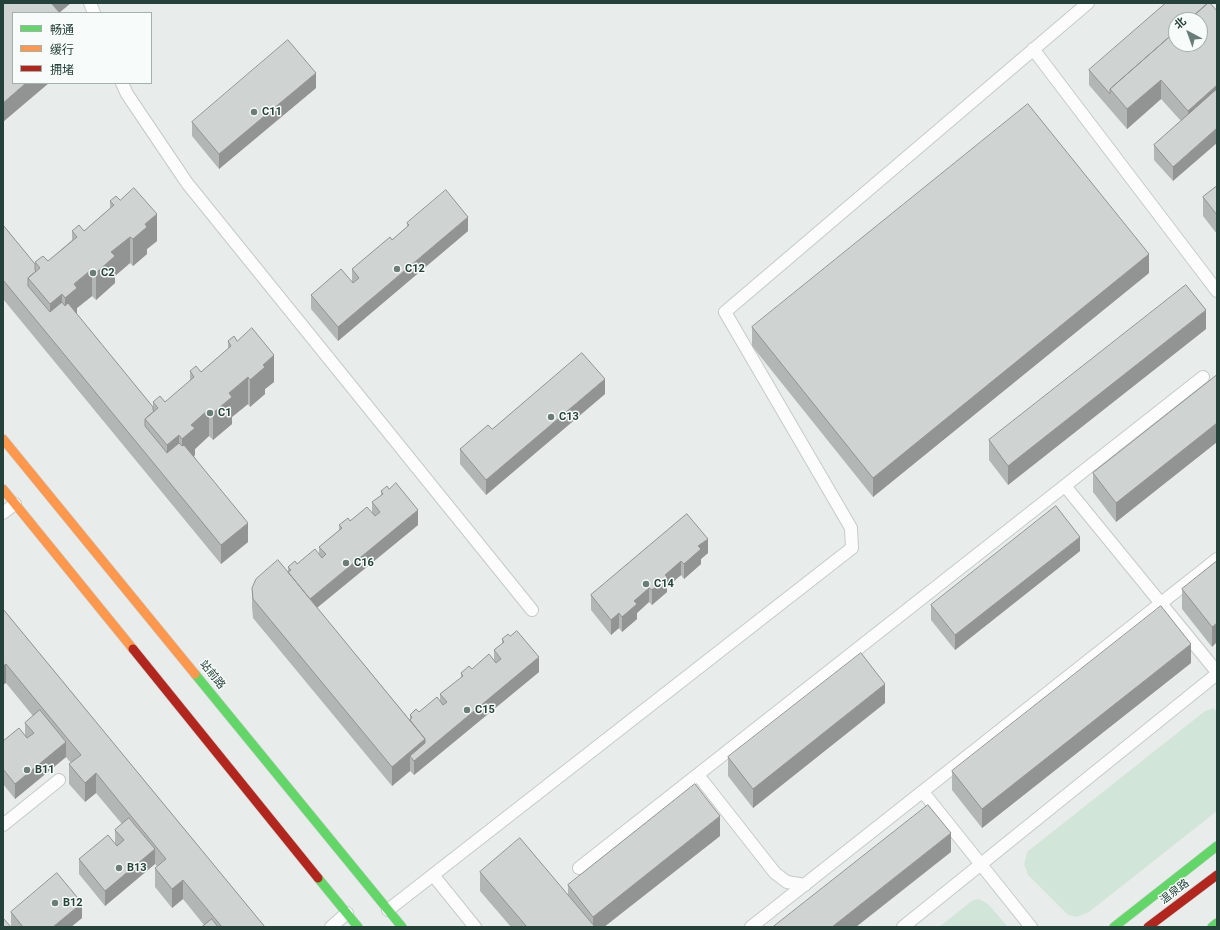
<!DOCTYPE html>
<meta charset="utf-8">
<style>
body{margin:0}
#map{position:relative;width:1220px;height:930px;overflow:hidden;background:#e8edeb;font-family:Roboto,"Noto Sans SC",sans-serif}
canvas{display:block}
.frame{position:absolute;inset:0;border:4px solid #24423a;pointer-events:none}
.legend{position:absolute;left:12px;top:12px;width:140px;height:72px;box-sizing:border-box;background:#f7fbf9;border:1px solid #a3b1ad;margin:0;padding:5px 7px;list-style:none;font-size:12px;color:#24423a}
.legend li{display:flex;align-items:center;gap:8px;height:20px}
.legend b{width:20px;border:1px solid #a3b1ad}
.north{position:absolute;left:1168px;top:12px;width:40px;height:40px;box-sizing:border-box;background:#f7fbf9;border:1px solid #a3b1ad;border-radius:50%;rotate:319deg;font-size:11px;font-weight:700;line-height:16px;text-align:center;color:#24423a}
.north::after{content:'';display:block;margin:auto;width:14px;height:18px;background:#697e78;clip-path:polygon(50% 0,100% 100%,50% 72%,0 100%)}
</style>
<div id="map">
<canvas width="1220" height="930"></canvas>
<div class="frame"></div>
<ul class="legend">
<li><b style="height:5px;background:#63d668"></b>畅通</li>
<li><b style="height:5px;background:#ff974d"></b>缓行</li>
<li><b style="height:5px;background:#b3261e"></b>拥堵</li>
</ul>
<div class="north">北</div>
</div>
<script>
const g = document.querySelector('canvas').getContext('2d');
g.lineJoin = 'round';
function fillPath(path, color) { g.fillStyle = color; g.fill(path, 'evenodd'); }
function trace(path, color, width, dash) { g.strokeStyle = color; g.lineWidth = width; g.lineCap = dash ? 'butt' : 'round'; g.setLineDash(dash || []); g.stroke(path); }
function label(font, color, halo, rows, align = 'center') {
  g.font = font + ' Roboto,"Noto Sans SC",sans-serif'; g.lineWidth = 3; g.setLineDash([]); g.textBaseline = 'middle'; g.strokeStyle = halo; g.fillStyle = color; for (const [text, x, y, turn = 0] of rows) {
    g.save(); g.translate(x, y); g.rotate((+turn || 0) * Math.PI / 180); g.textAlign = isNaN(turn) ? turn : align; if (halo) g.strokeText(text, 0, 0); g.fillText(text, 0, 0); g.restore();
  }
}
fillPath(new Path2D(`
 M1214,708L1217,713V811L1089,912L1077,917L1068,915L1028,875L1024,864L1027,852L1205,711Z
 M979,899L988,904L1008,927H939L973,900Z`), '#d1e6d8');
const lane = new Path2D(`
 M90,3L94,13
 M1033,49L1217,291
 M122,83L127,94L187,183L532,610
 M1065,486L1217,672
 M3,513L15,504
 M698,775L775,873L787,882L805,885
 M923,792L1031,927
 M3,825L59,780
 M579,868L1203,377
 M433,875L475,927
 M388,910L852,548L851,528L725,312L1088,3
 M331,927L347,913
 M751,927L1217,559
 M903,927L1217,674`);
const fast = new Path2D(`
 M195,674L402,927
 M318,878L358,927
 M1114,927L1217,846
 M1212,927L1217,923`);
const slow = new Path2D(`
 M3,439L195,674
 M3,489L133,649`);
const jam = new Path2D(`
 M133,649L318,878
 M1148,927L1217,875`);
trace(lane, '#c5cac8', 14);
trace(fast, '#c3cbc8', 10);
trace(slow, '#c3cbc8', 10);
trace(jam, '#c3cbc8', 10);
trace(lane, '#fcfcfc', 12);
trace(fast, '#63d668', 9);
trace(slow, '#ff974d', 9);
trace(jam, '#b3261e', 9);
fillPath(new Path2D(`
 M1217,11L1173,181L1154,160V145L1181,121L1161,99L1127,129L1089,85V70Z
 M316,88L219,169L192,136V122Z
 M1217,186V234L1203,216V197Z
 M110,201L157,241L147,249V254L133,266L130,263L115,276V283L96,300L92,296L77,308V315L153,407V402H165L190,381V371L201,372L228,349V341H237L274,382L265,389V394L250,407L248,404L232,417V424L213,440L209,436L195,449V455L194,456L248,542L221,564L3,299V225L35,264V262L48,261L72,240V231H84L110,208Z
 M407,223L468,231L338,341L311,309V295L352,282V269L392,240L407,227Z
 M1149,273L873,497L752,346V327Z
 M1206,329L1008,485L989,460V440Z
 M1217,375V442L1116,522L1093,492V473Z
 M605,394L486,495L460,464V449L492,429Z
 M381,491L418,525L317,608L410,720V715L419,712L440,702V694L461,678V673L494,661V650L502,644V639L539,672L414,775L410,771L392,786L253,618L252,607V588L288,572V567L297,564L319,554V547L339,530V525L372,513V502L381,496Z
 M687,514L708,553L701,559V564L684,579L681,575L667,587V592L652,605L649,602L637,613V619L622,632L619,628L611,635L591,610V595Z
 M1080,551L955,650L931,620V605Z
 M1217,561L1212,647L1182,609V589Z
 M3,609L265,927H202L204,925L183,899L172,908L155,887V868L157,866L155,864L105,906L79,874V859L115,843V830L122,824L96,793L85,802L69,784V764L71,763L66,757L15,799L3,784V741L25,736V723L33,716L6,683Z
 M1191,663L982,828L952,790V771Z
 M885,703L753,808L728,776V757Z
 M720,836L604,927H511L480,891V872L568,894V885Z
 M11,912L82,918L71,927H11Z`), '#b2b6b5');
fillPath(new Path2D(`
 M50,3H71L59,13Z
 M316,73V88L219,169V154Z
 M1161,80V99L1127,129V109Z
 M26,83H49L3,122V103Z
 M1217,85V104L1188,130V111Z
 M1217,128V143L1173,181V167Z
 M157,214V241L147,249V254L133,266V239L145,224Z
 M468,217V231L338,341V327Z
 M130,237V263L115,276V283L96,300V273L111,252Z
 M1149,254V273L873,497V478Z
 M92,269V296L77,308V315L65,325V298L74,284Z
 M62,294V321L50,331V304Z
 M1206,310V329L1008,485V466Z
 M274,355V382L265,389V394L250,407V380L263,365Z
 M248,377V404L232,417V424L213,440V413L229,393Z
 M605,379V394L486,495V480Z
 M209,409V436L195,449V455L182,465V439L191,425Z
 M1217,423V442L1116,522V503Z
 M179,435V462L167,472V445Z
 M418,510V525L308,615V601Z
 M248,523V542L221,564V545Z
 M1080,537V551L955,650V635Z
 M708,539V553L701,559V564L684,579V564L698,546Z
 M681,561V575L667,587V592L652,605V590L665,575Z
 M649,588V602L637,613V619L622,632V617L634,601Z
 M619,613V628L611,635V620Z
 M1217,623V642L1212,647V627Z
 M1191,644V663L982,828V809Z
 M539,657V672L414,775V761L410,756V771L392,786V767L425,739Z
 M6,664V683L3,685V666Z
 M885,684V703L753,808V789Z
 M66,742V757L15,799V784Z
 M96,773V793L85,802V783Z
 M720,816V836L604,927H593V917Z
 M951,833V852L856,927H832Z
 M155,849V864L105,906V891Z
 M183,880V899L172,908V889Z
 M82,903V918L71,927H53Z`), '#919493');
const building = new Path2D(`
 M3,3H51L60,13H13V83H26L3,103Z
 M1166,3H1206L1207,4L1189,20H1176V31L1110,89V94L1089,70Z
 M1208,3H1210L1217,11V85L1188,111L1161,80L1127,109L1110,89L1176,31V44H1200V20H1189Z
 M288,40L316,73L219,154L192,122Z
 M1217,89V128L1173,167L1154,145Z
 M1028,104L1149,254L873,478L752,327Z
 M1217,186V215L1203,197Z
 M134,188L157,214L145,224L147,227L133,239L130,237L111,252L115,256L96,273L92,269L74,284L77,288L65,298L62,294L50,304L28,278L40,268L35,262L43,256L48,261L77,237L72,231L79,225L84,231L114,205L110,201L116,196L120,200Z
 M446,190L468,217L338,327L311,295L341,269L353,283L359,278L352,269L390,237L392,240L409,225L407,223Z
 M3,225L35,264V270L36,271L28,278V286L50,312L62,302L65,306L68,303L153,407V410L154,411L145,419V426L167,453L179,443L182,446L184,445L248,523L221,545L3,280Z
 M1186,285L1206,310L1008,466L989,440Z
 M252,328L274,355L263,365L265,367L250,380L248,377L229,393L232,397L213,413L209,409L191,425L195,428L182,439L179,435L167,445L145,419L158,408L153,402L160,396L165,402L194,377L190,371L196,366L201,372L231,346L228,341L234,336L237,341Z
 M582,353L605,379L486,480L460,449L488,425L492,429Z
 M1217,375V423L1116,503L1093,473Z
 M396,483L418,510L310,599L288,572L291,570L288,567L295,561L297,564L315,549L322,558L326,554L319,547L342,528L339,525L348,518L350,521L367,507L375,516L380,512L372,502L383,494L381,491L387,486L389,489Z
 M1056,506L1080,537L955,635L931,605Z
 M687,514L708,539L698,546L701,549L684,564L681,561L665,575L667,577L652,590L649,588L634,601L637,604L622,617L619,613L611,620L591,595Z
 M278,560L425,739L392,767L253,599L252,588L256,579Z
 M1217,561V623L1212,627L1182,589Z
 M1161,606L1191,644L982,809L952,771Z
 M3,609L265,927H222L183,880L172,889L155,868L166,859L96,773L85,783L69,764L81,755L6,664L3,666Z
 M517,631L539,657L414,761L410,756L425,743V739L410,720L412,717L410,715L416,709L419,712L437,697L443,705L447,702L440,694L463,676L461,673L469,666L472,669L489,654L496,663L501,659L494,650L504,642L502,639L508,634L510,636Z
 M861,653L885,684L753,789L728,757Z
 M40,710L66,742L15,784L3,769V741L19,728L27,738L34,733L25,723Z
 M695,784L720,816L593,917L568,885Z
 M928,805L951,833L832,927H773Z
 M129,818L155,849L105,891L79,859L108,835L117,846L124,840L115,830Z
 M520,838L595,927H527L480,872Z
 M57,873L82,903L53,927H23L11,912Z
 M3,918L11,927H3Z
 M212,919L218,927H202Z`);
fillPath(building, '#cfd4d2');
trace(building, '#919493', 1);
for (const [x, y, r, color] of [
 [254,112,4,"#697e78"],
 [397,269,4,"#697e78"],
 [93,273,4,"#697e78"],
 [210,413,4,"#697e78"],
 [551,417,4,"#697e78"],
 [346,563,4,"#697e78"],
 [646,584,4,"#697e78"],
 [467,710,4,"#697e78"],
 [27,770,4,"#697e78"],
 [119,868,4,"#697e78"],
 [55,903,4,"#697e78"]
]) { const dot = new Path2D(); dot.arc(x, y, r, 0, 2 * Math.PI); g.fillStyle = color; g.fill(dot); trace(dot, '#f7fbf9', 1.5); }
label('bold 11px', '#24423a', '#f7fbf9', [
 ["C11",262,112],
 ["C12",405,269],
 ["C2",101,273],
 ["C1",218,413],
 ["C13",559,417],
 ["C16",354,563],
 ["C14",654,584],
 ["C15",475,710],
 ["B11",35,770],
 ["B13",127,868],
 ["B12",63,903]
], 'left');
label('11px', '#24423a', '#f7fbf9', [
 ["站前路",212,675,51],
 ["温泉路",1175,892,-37]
]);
</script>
